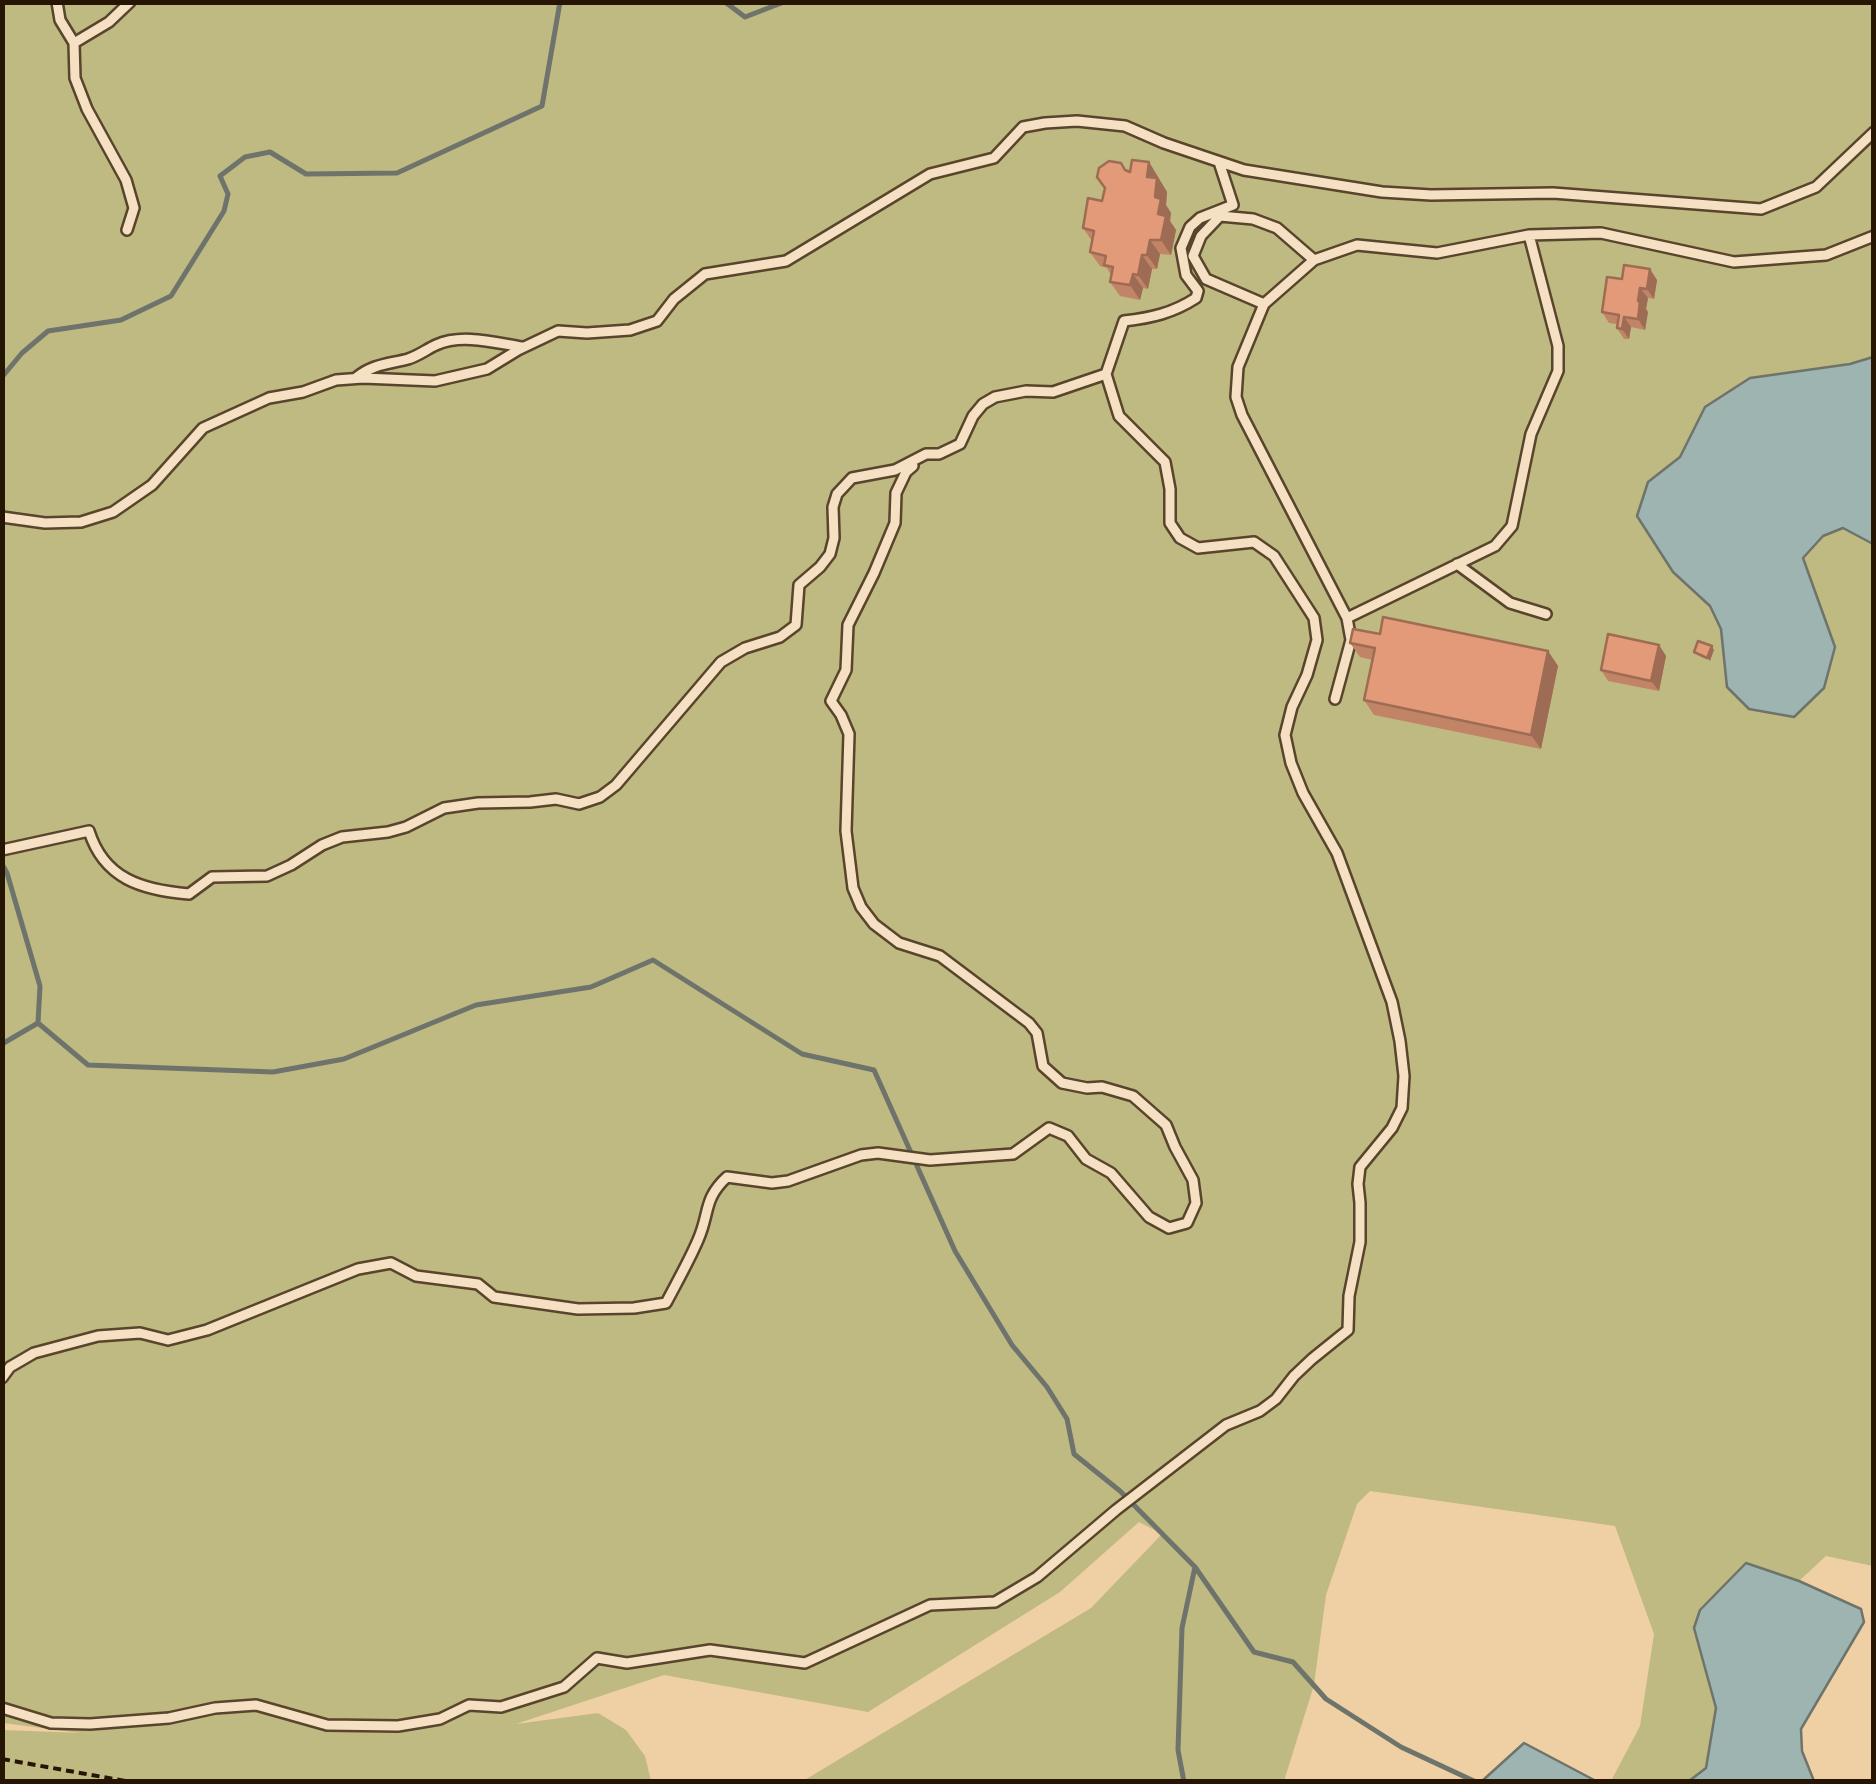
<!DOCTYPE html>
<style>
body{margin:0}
#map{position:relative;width:1876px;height:1784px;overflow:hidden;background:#efd0a5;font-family:"IM FELL Double Pica",serif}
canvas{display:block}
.frame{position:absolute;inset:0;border:5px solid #271504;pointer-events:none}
</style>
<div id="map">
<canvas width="1876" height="1784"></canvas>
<div class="frame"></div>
</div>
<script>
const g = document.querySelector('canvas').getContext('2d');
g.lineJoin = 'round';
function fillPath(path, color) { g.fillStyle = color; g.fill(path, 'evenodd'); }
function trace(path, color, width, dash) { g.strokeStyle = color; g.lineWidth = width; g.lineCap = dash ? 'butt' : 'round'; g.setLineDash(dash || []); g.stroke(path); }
fillPath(new Path2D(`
 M3,3H1873V1566L1826,1556L1799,1581L1746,1564L1694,1628L1716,1708L1706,1769L1689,1781H1611L1640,1726L1654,1634L1615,1526L1370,1491L1357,1504L1326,1595L1314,1685L1284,1781H803L1091,1608L1162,1534L1139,1522L1060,1592L868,1712L664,1675L516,1724L598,1713L626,1730L645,1756L651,1781H3V1730L81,1733L3,1723Z`), '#bfb982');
const water = new Path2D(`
 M1873,357V544L1843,528L1823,536L1803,558L1835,647L1824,688L1794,717L1749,709L1727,687L1721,629L1710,606L1673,572L1637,516L1648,482L1680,457L1705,407L1750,378L1850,364Z
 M1746,1563L1799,1581L1861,1609L1864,1622L1801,1729L1802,1751L1814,1781H1689L1706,1768L1716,1708L1694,1628L1700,1610Z
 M1524,1743L1596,1781H1482Z`);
fillPath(water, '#9db4b0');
trace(water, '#6e746b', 2.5);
trace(new Path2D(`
 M725,2L745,17L784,2
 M2,377L22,353L48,331L121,320L171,296L224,211L228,194L220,176L245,157L270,152L306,174L397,173L542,106L560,2
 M2,864L7,873L40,986L38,1023
 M38,1023L88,1065L273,1072L344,1059L476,1005L591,987L653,960L802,1054L874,1070L955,1251L1012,1345L1047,1387L1067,1419L1074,1454L1120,1491L1195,1567L1254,1652L1293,1662L1326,1699L1401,1747L1476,1782
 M2,1044L38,1023
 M1184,1782L1178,1750L1182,1628L1195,1567`), '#6e746b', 5);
const lane = new Path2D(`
 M57,2L60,20L74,43L75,78L87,109L126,180L134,208L127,230
 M74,43L109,22L130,2
 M1529,235L1601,233L1734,262L1826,255L1874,236
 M1264,304L1206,279L1193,256L1201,236L1220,216L1253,219L1277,228L1314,260
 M1106,374L1124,321C1151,318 1173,313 1196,298L1198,291L1186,275L1181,248L1190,227L1200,218L1233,205L1219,162
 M357,377C373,364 389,364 408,359C418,356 427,349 436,345C462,333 496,343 522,347
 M2,517L45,523L81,522L113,512L152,485L203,428L269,398L303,392L336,380L363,378L435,381L487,369L518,350L558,331L587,333L630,330L657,321L674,299L705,274L786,261L930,174L994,158L1023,127L1045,123L1077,121L1125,126L1164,143L1244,170L1382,192L1431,195L1553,193L1761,209L1816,187L1874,132
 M1457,564L1510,603L1546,614
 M1335,699L1351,640L1347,618L1242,415L1236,397L1238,367L1264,304L1314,260L1357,245L1437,253L1529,235L1558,346V371L1531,434L1512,526L1495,546L1347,618
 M2,850L89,831C104,879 142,890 189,894L212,877L267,876L291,865L322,845L342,837L388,832L406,827L444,808L478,803L530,802L556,799L579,804L600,797L616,785L721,662L745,648L780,637L796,625L799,585L820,567L830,554L834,538L833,507L837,494L852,478L895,470L926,454H939L960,444L973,416L983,404L995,397L1026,391L1053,392L1106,374L1119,416L1165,462L1170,489V523L1180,538L1198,548L1254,542L1274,556L1314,618L1317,640L1307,675L1292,707L1285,735L1291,763L1303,793L1337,853L1392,1002L1400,1041L1404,1076L1402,1108L1392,1128L1360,1167L1358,1184L1360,1203V1242L1349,1296L1348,1330L1312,1359L1294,1376L1276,1399L1260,1411L1226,1425L1116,1510L1037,1577L995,1602L930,1605L805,1663L710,1650L627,1663L597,1658L564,1687L501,1707L469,1705L440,1719L398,1726L327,1725L256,1705L215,1708L169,1718L90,1724L51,1723L2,1708
 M2,1378L10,1367L34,1353L98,1336L140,1333L168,1340L207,1330L358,1269L391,1263L416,1276L478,1284L494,1297L578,1309L634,1308L666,1303C677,1282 689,1261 698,1240C710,1213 703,1199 727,1177L772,1183L788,1181L861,1155L878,1153L930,1160L1013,1154L1049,1128L1068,1136L1086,1159L1111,1173L1149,1217L1169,1228L1187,1223L1196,1203L1193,1180L1175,1147L1166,1125L1133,1096L1102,1087L1087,1088L1062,1083L1043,1066L1037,1033L1029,1023L940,956L899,943L874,924L861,907L853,888L846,831L849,734L841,715L831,701L846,670L848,625L874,573L895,523L896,493L906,472L913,466`);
trace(lane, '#59442c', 14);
trace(new Path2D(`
 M2,1759L131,1782`), '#271504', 4, [8, 5]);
trace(lane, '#f5e0c4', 9);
fillPath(new Path2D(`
 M1149,162L1167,192L1166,205L1171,213L1170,221L1176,230L1171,255L1160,254L1157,269H1152L1148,289L1143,288L1140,300L1120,296L1110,282L1111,275L1107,268L1100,266L1090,252L1092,241L1083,228L1102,201L1105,188L1126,171L1130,172Z
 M1622,279L1657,280L1654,299L1648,298L1646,309L1648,312L1645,330L1631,327L1629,339H1624L1617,328V324L1609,323L1602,312Z
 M1380,634L1548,651L1558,666L1541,749L1374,715L1364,700L1373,660L1360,657L1350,643Z
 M1659,645L1666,656L1659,691L1608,681L1601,670Z`), '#c28467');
fillPath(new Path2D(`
 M1149,162L1167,192L1166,205L1171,213L1170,221L1176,230L1171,255L1161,240L1155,197L1147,177Z
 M1150,240L1160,254L1157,269L1147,255Z
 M1142,255L1152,269L1148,289L1138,275Z
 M1650,269L1657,280L1654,299L1647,289Z
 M1133,274L1143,288L1140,300L1130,285Z
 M1640,288L1648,298L1646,309L1648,312L1645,330L1638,319Z
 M1624,317L1631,327L1629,339L1622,329Z
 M1659,645L1666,656L1659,691L1651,681Z
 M1712,646L1714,650L1710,661L1707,658Z
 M1548,651L1558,666L1541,749L1531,735Z`), '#9e6c54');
const building = new Path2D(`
 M1132,160L1149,162L1147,177L1157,178L1155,197L1161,199L1158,214L1166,216L1161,240H1150L1147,255H1142L1138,275L1133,274L1130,285L1110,282L1113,267L1104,265L1106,256L1090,252L1094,231L1083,228L1088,198L1102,201L1105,188L1097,177L1099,168L1109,161L1121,163L1125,170L1130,172Z
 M1624,265L1650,269L1647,289L1640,288L1638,301H1640L1638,319L1624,317L1622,329L1617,328L1619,315L1602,312L1607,277L1622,279Z
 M1383,617L1548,651L1531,735L1364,700L1375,648L1350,643L1353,629L1380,634Z
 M1608,634L1659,645L1651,681L1601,670Z
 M1698,641L1712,646L1707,658L1694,652Z`);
fillPath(building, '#e29a78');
trace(building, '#9e6c54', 2.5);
</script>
